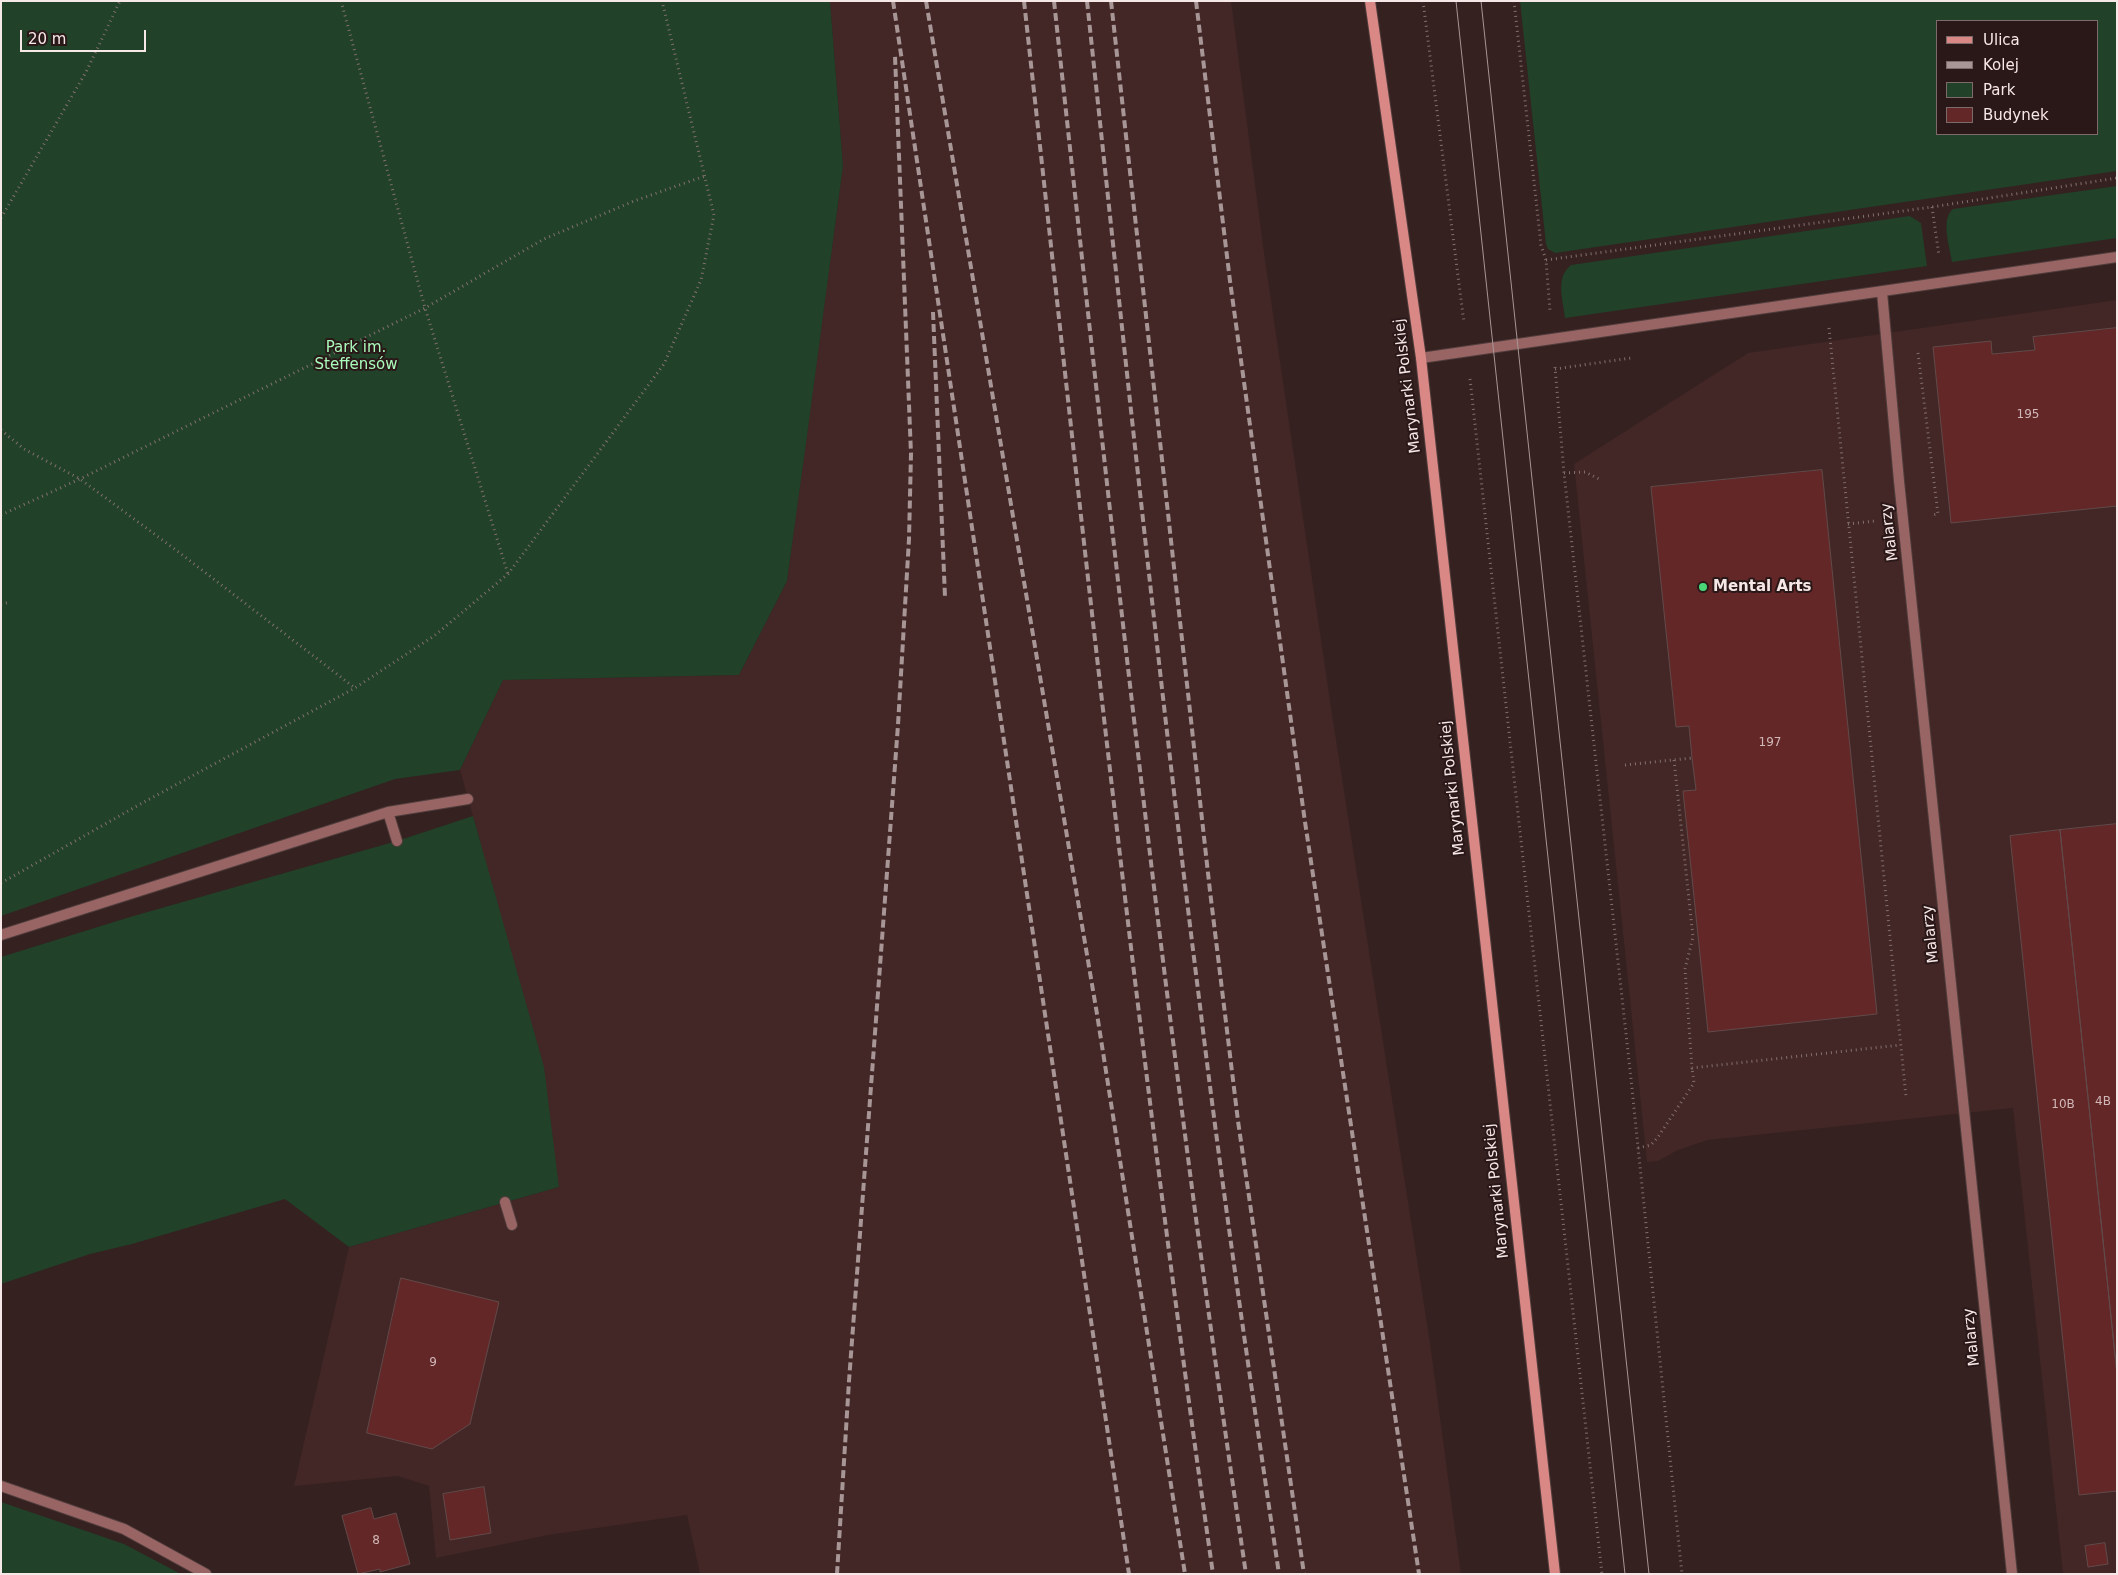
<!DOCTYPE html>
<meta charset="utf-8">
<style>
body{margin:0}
#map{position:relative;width:2118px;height:1575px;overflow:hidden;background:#352120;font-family:"DejaVu Sans",sans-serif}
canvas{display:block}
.frame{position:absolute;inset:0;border:2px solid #f6e8e7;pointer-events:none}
.legend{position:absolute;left:1936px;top:20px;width:162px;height:115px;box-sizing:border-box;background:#2a1717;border:1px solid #7c6b6a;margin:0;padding:6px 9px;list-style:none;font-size:15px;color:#f6e8e7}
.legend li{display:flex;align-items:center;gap:10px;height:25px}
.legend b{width:25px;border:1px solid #7c6b6a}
.scale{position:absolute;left:20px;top:30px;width:126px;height:22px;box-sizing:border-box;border:2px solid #f6e8e7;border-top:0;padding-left:6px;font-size:15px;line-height:18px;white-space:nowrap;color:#f6e8e7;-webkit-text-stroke:4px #2a1717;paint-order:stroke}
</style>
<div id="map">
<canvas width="2118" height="1575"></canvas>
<div class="frame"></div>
<ul class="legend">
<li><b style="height:6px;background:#d98886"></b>Ulica</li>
<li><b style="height:6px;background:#a79695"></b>Kolej</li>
<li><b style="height:14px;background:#214129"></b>Park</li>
<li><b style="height:14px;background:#632728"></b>Budynek</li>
</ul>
<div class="scale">20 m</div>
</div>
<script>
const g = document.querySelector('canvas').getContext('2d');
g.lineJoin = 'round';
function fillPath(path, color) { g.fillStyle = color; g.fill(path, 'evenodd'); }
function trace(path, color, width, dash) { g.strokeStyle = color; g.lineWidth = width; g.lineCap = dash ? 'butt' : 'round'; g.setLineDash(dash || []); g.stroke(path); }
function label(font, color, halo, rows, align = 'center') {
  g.font = font + ' "DejaVu Sans",sans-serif'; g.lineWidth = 4; g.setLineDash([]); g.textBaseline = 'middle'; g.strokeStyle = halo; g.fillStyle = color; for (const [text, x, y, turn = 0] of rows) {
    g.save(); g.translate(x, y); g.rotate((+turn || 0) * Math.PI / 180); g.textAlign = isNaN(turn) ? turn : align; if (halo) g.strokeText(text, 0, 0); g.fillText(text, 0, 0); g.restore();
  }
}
fillPath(new Path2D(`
 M830,1H1231L1264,253L1332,714L1430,1343L1461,1574H700L687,1515L548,1535L436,1558L429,1486L398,1476L294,1486L349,1247L559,1187L479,837L460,770L503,680L739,675L787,581L843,166Z
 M2117,300V1574H2063L2013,1108L1708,1140L1678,1150L1658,1161L1647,1162L1574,464L1748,353Z`), '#422726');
fillPath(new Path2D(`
 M1,1H830L843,166L807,436L787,581L739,675L503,680L460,770L395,779L1,916Z
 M1520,1H2117V171L1555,253L1548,249L1546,244ZM1937,21H2097V134H1937Z
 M2117,186V238L1952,262C1950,247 1940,220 1953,209Z
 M1910,216L1921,223L1927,266L1565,318C1563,299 1555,278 1571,265Z
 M473,816L544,1067L559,1187L349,1247L285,1199L132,1244L90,1254L1,1284V957L130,917L397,841Z
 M1,1502L124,1544L181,1574H1Z`), '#214129');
const building = new Path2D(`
 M2117,328V506L1951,523L1933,347L1991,341L1992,354L2035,350L2033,337Z
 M1822,470L1877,1014L1708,1032L1683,791L1696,790L1692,758L1689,726L1676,727L1651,487Z
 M2117,824V1374L2060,830Z
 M2060,830L2117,1374V1491L2079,1495L2010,836Z
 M401,1278L499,1302L470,1424L432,1449L367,1433Z
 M484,1487L491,1533L450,1540L443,1494Z
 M371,1508L374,1519L396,1513L410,1564L380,1572V1569L358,1574L342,1516Z
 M2105,1543L2108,1564L2088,1567L2085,1546Z`);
fillPath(building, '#632728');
trace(building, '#614a49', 1);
const lane = new Path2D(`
 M388,812L397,841
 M1,935L388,812L468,799
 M505,1202L512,1225
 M1,1486L124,1529L206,1574`);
const street = new Path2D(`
 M1882,292L1899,481L2012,1574
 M1421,358L2117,257`);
const secondary = new Path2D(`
 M1370,1L1421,358L1555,1574`);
trace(lane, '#503d3c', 12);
trace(street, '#503d3c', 12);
trace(secondary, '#503d3c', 12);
trace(new Path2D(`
 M341,1L425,308L508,574
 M1423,1L1464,323
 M1514,1L1541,245L1546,260L1550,311
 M1932,207L1939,256
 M1,218L86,72L120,1
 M1546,260L1932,207L2117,178
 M1829,328L1906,1097
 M1918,353L1938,514L1931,515
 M1555,367L1564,473L1631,1079L1682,1574
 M1555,369L1631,358
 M1470,379L1602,1574
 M1,430L24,449L80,479L176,550L355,688
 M1564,473L1585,472L1599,479
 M1,515L80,479L425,308L544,239L634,201L705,176
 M1848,524L1875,521
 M1,604L10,602
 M1674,760L1693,937L1685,969L1692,1068L1900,1045
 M1625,765L1692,758
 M1,883L144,802L355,688L434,636L508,574L664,364L701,280L714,215L662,1
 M1638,1148L1651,1145L1658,1137L1694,1083L1692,1068`), '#82706f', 3, [1, 4]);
trace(lane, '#986564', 10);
trace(street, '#986564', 10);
trace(secondary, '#d98886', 10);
trace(new Path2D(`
 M1456,1L1625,1574
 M1481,1L1649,1574`), '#a79695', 1);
trace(new Path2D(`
 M893,1L1129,1574
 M926,1L1097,1014L1185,1574
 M1024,1C1082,526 1138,1051 1213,1574
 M1054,1C1111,526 1168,1051 1246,1574
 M1087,1C1123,336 1158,672 1200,1006C1223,1196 1251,1385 1279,1574
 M1111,1L1210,891L1238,1121L1304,1574
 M1196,1L1230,281L1305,822L1419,1574
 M933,312L945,597
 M837,1574L849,1381L898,725L909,539L911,454L895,56`), '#a79695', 4, [8, 4]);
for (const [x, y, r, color] of [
 [1703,587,5,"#4ad778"]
]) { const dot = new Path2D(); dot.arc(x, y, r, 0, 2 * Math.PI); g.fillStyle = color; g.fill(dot); trace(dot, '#2a1717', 2); }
label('12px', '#d1b8b7', null, [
 ["195",2028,415],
 ["197",1770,743],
 ["4B",2103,1102],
 ["10B",2063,1105],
 ["9",433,1363],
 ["8",376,1541]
]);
label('15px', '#a9fbbb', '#2a1717', [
 ["Park im.",356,348],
 ["Steffensów",356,365]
]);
label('15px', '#f6e8e7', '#2a1717', [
 ["Marynarki Polskiej",1408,386,-97],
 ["Malarzy",1890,532,-97],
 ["Marynarki Polskiej",1453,788,-96],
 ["Malarzy",1931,934,-96],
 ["Marynarki Polskiej",1497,1191,-96],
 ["Malarzy",1972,1337,-96]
]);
label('bold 15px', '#f6e8e7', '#2a1717', [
 ["Mental Arts",1713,587]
], 'left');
</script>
